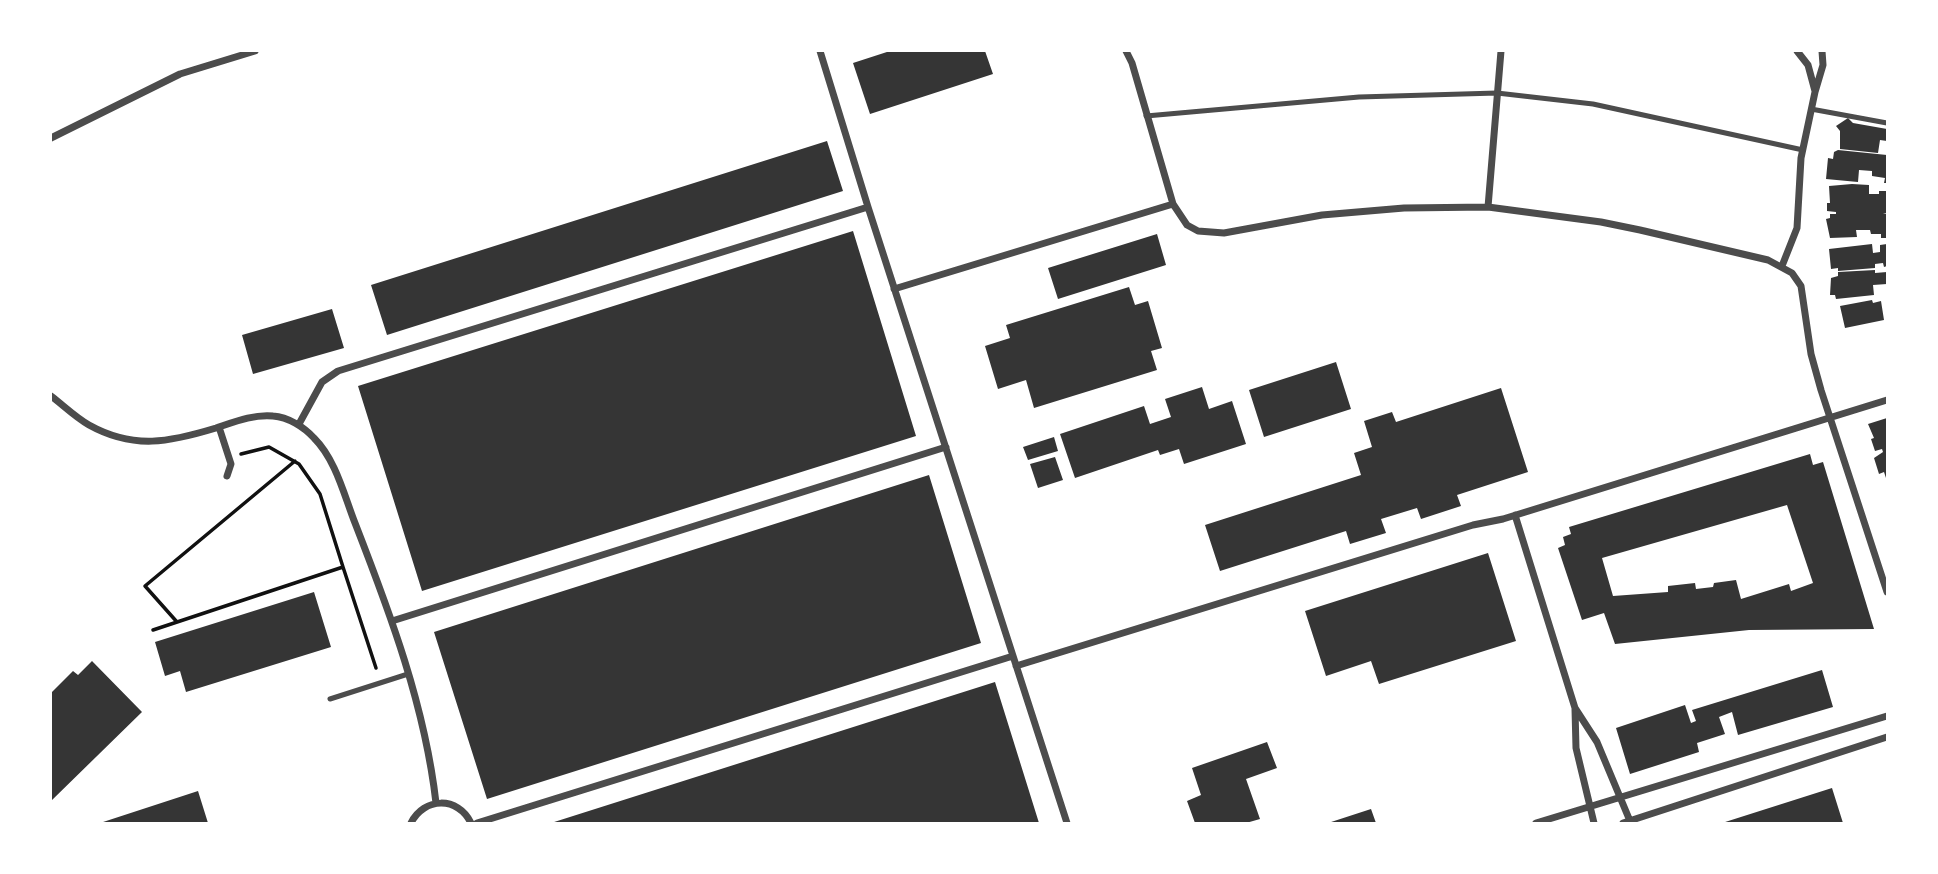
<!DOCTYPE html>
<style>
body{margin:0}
#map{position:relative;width:1938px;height:874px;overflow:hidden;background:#fff;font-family:Inter,sans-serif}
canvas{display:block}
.frame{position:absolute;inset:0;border:52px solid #fff;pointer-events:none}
</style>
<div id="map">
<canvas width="1938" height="874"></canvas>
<div class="frame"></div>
</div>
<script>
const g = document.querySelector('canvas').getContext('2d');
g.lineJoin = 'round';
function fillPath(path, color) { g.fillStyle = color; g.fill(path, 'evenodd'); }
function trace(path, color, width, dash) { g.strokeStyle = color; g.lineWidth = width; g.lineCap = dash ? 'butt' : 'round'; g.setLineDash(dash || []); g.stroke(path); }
fillPath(new Path2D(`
 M890,51H985L993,74L870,114L853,63Z
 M1848,118L1853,123L1887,129V141L1880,140L1878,153L1840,149V131L1836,126Z
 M827,141L843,191L387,335L371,285Z
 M1838,150L1887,155V183H1884L1885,178L1872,176V171L1859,170L1858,182L1826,179L1828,158L1833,159L1834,152Z
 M1852,184L1869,185V194H1879V191H1887V213L1883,214H1887V238H1881V234H1871L1870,230H1856L1857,237L1830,238L1826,219L1830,218V214H1836V212L1827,211V203H1830L1829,186Z
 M853,231L916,436L422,591L358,386Z
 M1157,234L1166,265L1058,299L1048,268Z
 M1872,244L1873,253L1880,252V245L1887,244V266L1884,267L1883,263L1875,264V268L1838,271V268L1831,269L1829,249Z
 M1875,270V273L1887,272V284L1873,285L1874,295L1836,299L1835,295H1830L1831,278L1838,276V272Z
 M1129,287L1135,305L1148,301L1162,348L1151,351L1157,370L1034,408L1026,380L998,389L985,346L1010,338L1006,325Z
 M1872,300L1873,303L1881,301L1884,320L1845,328L1840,306Z
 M332,309L344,348L253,374L242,335Z
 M1336,362L1351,409L1264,437L1249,390Z
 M1202,387L1209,409L1232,401L1246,444L1184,464L1179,449L1160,455L1158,450L1075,478L1060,434L1144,406L1150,424L1171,417L1165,399Z
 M1501,388L1528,472L1457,495L1461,506L1421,519L1417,508L1381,519L1386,533L1350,544L1346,531L1220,571L1205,525L1361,475L1354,453L1372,447L1364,421L1392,412L1396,422Z
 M1887,418V481L1884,472L1879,474L1874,458L1883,452L1882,449L1875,451L1871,439L1874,438L1868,424Z
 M1054,437L1058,451L1028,460L1023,447Z
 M1810,454L1813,465L1823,462L1874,629L1749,630L1615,644L1604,613L1582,620L1558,548L1565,545L1563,537L1571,534L1569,527ZM1787,505L1813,583L1791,591L1789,584L1741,599L1736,580L1714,583L1713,587L1696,589L1695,583L1668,586V592L1613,596L1602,558Z
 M1055,457L1063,480L1038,488L1030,464Z
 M929,475L981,643L487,799L434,632Z
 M1488,553L1516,641L1379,684L1371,661L1326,676L1305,611Z
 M314,592L331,647L186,692L180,671L165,676L155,642Z
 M92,661L142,712L51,801V693L73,671L78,675Z
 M1822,670L1833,707L1738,735L1732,712L1719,717L1725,734L1697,743L1699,752L1630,774L1616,728L1685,705L1691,723L1696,721L1692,710Z
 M995,682L1039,823H551Z
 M1267,742L1277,768L1246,779L1260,819L1246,823H1195L1187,801L1201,795L1192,768Z
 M1832,788L1843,823H1722Z
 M198,791L208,823H100Z
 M1371,809L1376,823H1328Z`), '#353535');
trace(new Path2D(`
 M241,454L269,447L299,464L320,494L343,567
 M177,622L145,586L295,461
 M153,630L343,567L376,668`), '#111', 3.5);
trace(new Path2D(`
 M1811,109L1887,123
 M1146,116L1359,97L1497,93L1593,104L1803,150
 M330,699L408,674`), '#4c4c4c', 5);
trace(new Path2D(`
 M820,51L868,207L1067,823
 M1126,51L1132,63L1173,204L1187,225L1198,231L1224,233L1322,215L1404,208L1488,207L1601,222L1640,230L1768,260L1792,273L1801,286L1811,354L1821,390L1887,592
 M1797,51L1808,65L1815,91
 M51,138L180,74L255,51
 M1488,207L1501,51
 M1782,266L1797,228L1801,158L1815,92L1823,65L1822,51
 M894,289L1173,204
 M51,396C63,405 75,417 89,425C134,450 170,442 216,428C234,422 254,414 273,416C288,417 304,427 314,438C336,460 344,495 355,523C390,613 425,706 436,803
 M299,424L322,382L338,371L868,207
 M219,427L231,464L227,476
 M1515,515L1575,708L1597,742L1630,821
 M392,621L946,447
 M1016,666L1473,525L1503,519L1887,400
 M1575,709L1576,748L1594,823
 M411,823C424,797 458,796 471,823
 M477,823L1013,656
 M1536,823L1887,716
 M1623,823L1887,737`), '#4c4c4c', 7);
</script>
